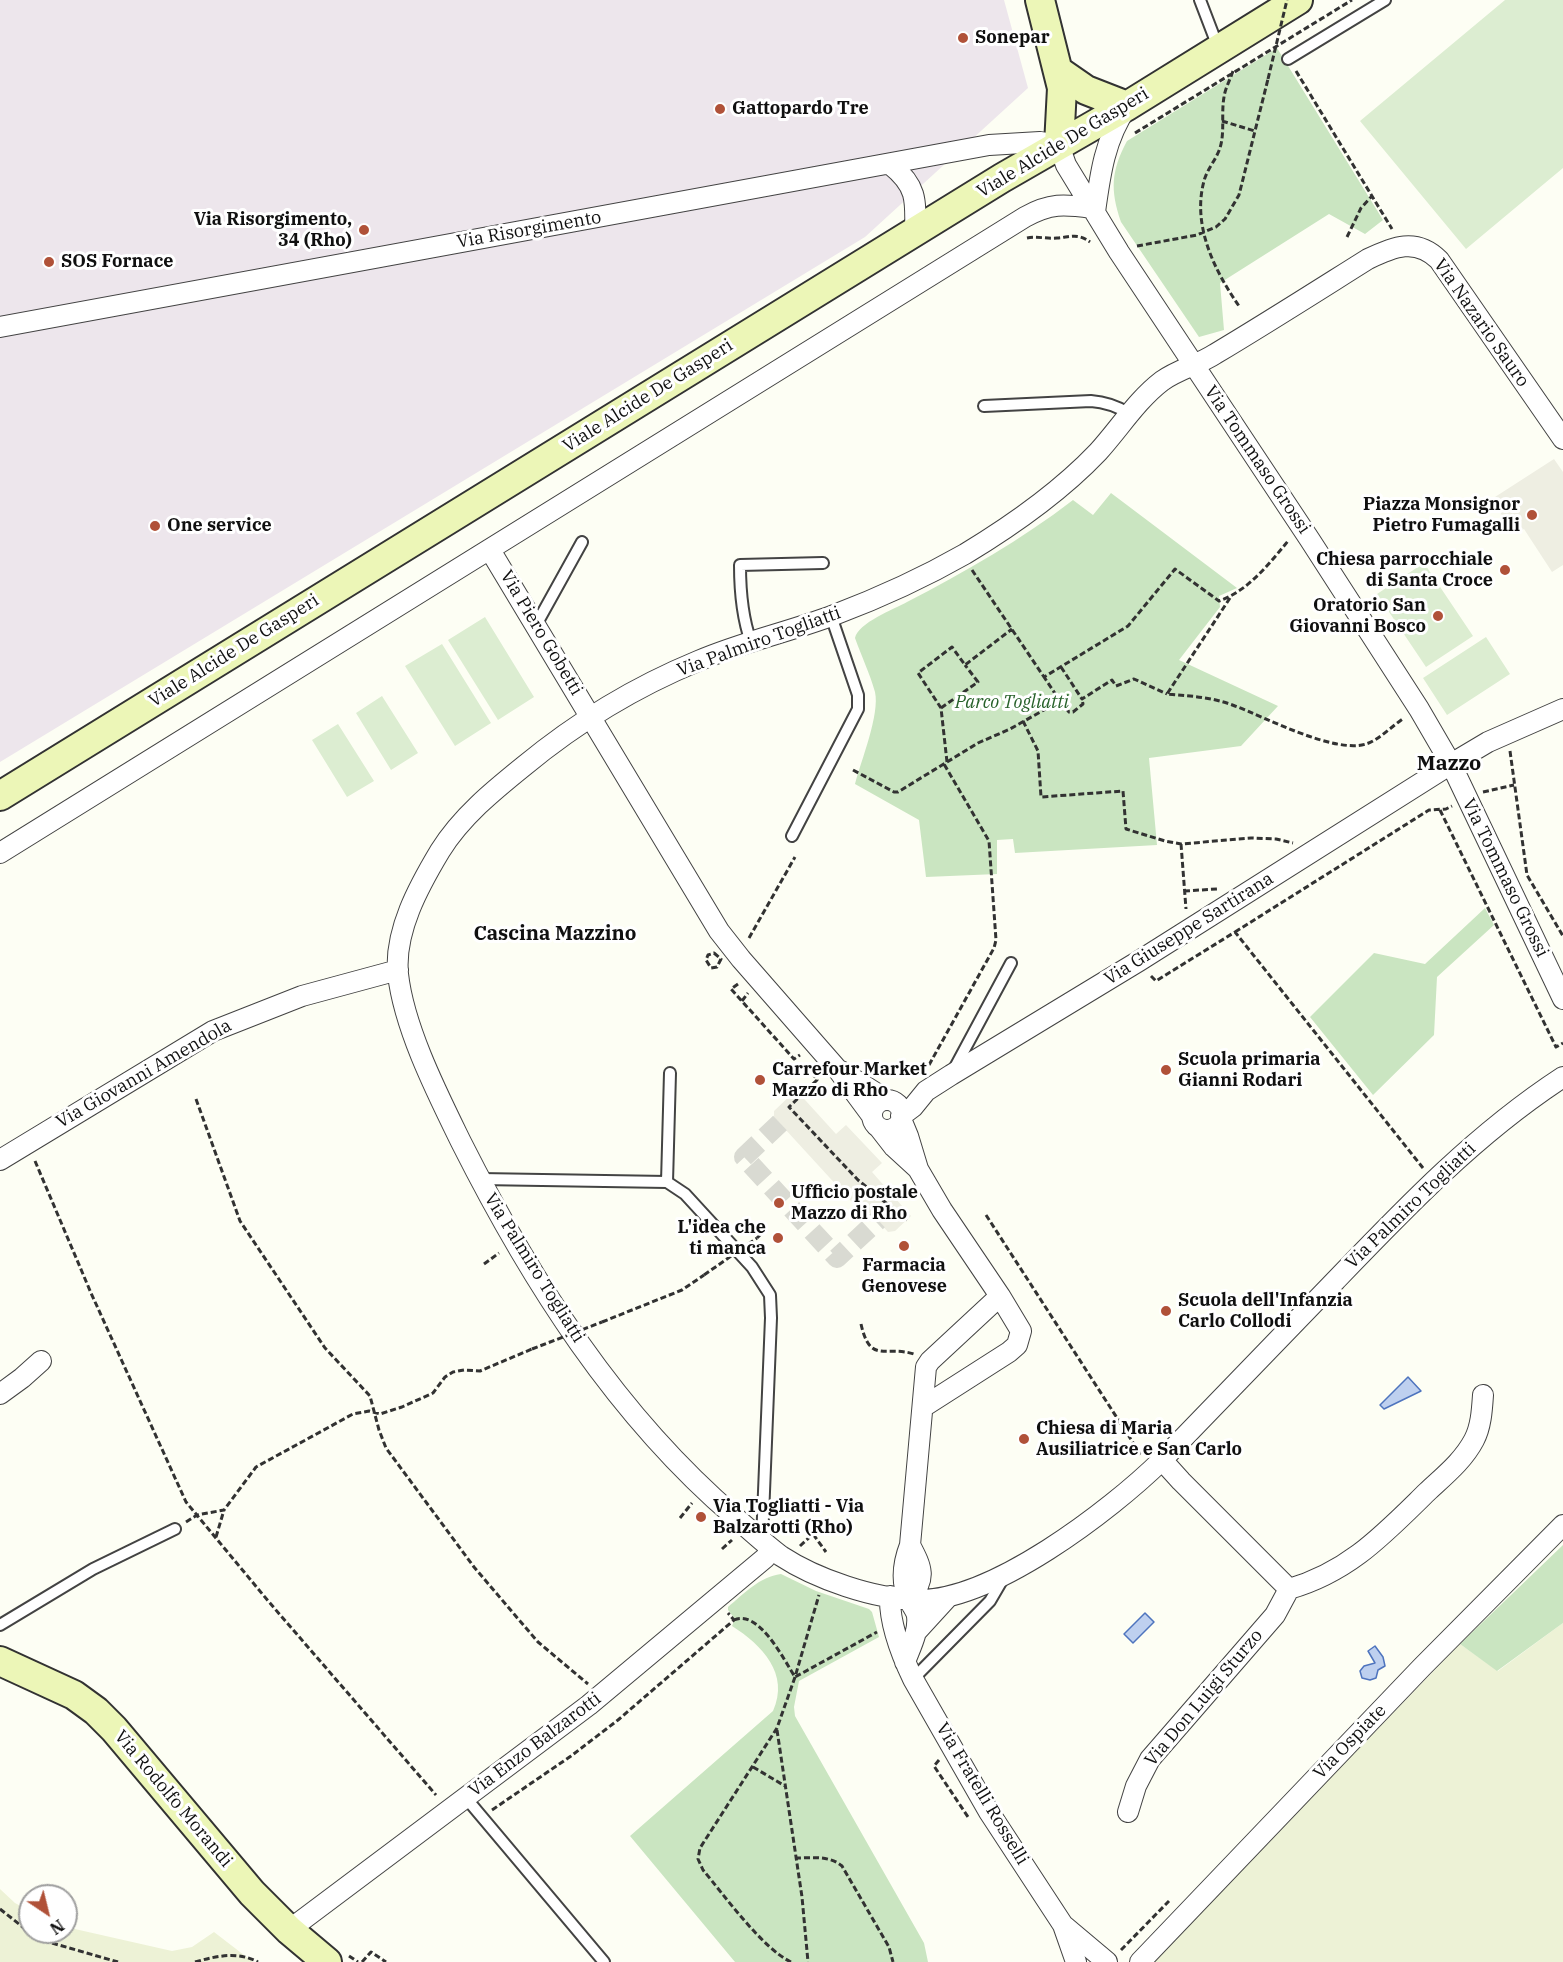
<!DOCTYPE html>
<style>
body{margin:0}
#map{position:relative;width:1563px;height:1962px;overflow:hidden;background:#fdfef4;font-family:"IBM Plex Serif",serif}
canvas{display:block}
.north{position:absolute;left:18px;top:1884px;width:60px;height:60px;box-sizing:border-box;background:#fff;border:2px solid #9f9f9f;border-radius:50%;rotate:145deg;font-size:16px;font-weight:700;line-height:24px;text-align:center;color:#101010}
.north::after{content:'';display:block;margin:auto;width:21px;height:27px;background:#b05138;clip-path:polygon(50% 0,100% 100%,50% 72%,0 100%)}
</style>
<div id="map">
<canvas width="1563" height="1962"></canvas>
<div class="north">N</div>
</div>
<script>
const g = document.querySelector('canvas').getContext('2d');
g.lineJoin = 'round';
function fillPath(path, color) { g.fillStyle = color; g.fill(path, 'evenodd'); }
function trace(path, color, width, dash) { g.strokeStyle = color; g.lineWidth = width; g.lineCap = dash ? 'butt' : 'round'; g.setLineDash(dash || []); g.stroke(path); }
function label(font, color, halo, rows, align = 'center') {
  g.font = font + ' "IBM Plex Serif",serif'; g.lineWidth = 6; g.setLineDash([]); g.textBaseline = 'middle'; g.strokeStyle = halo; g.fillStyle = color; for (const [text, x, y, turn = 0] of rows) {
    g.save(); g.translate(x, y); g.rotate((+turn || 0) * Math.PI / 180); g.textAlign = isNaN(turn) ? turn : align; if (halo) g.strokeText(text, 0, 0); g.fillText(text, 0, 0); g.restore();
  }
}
fillPath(new Path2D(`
 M0,0H1004L1028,88L865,237L0,762Z`), '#ede6ec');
fillPath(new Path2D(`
 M1563,1623V1962H1152L1460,1644L1498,1671Z
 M0,1889L15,1903L30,1911V1932H66V1927L172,1951L192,1947L214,1932L253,1962H0Z`), '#edf2d6');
fillPath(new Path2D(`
 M1277,48L1383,220L1365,234L1329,214L1220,283L1224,330L1199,337L1121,222C1110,190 1111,171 1127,141Z
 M1111,493L1237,588L1219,596L1220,607L1179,660L1278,706L1241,746L1149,758L1157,845L1015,853L1013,839L997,840V874L926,877L919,820L855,784C861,761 880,714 875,692C870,674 861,655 855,638C858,623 894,609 907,602C965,572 1021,540 1073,500L1093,515Z
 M1485,908L1494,925L1437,977L1434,1035L1373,1095L1310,1017L1374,953L1425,964Z
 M1563,1545V1623L1497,1671L1460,1644Z
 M781,1574L816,1591L869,1609L872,1612L879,1637L799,1681L794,1707L795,1716L924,1943L928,1962H735L630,1836L773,1711C790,1674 762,1645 732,1626L735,1619L728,1610V1607C745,1593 759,1577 781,1574Z`), '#cae5c1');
fillPath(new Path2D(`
 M1505,0H1563V168L1466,249L1360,121Z
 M1424,563L1473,636L1426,667L1377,594Z
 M485,617L534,697L498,720L448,640Z
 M1486,637L1510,674L1447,715L1423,678Z
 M442,644L491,723L455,746L405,666Z
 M382,696L418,753L391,770L356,713Z
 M338,724L374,781L347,797L312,740Z`), '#dcedd1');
fillPath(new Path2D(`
 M1554,459L1563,472V565L1552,572L1524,529L1518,532L1509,518L1505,520L1500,512L1503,510L1495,497Z
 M796,1090L836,1134L846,1125L882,1163L872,1172L911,1216L895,1231L888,1232L871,1213H862L774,1117V1111Z`), '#eeeee2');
const water = new Path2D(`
 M1408,1377L1421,1391L1384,1409L1380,1405Z
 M1145,1613L1154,1622L1133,1643L1124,1634Z
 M1375,1646L1383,1657L1385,1666L1378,1670L1376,1678L1370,1680L1362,1678L1360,1671L1364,1666L1375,1663L1368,1651Z`);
fillPath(water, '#bed0ef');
trace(water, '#4e74be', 1.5);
trace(new Path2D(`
 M780,1123L744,1157L837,1258L878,1220`), '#d9dad2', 20, [20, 10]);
const lane = new Path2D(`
 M1200,0L1218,47
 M1288,59L1385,0
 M984,406L1091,401C1106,402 1117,406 1130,414
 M536,625L582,542
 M751,642C742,617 740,592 740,565L823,563
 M792,836L858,709V695L831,616
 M953,1071L1011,963
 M480,1179L667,1182L685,1194L752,1267L770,1295L771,1318L762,1541
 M667,1182L670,1073
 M0,1625L93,1569L175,1529
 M913,1679L990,1601L1004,1577
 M466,1798L604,1962`);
const street = new Path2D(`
 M891,165C917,186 916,200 915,232
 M1095,212C1100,175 1105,138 1127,107
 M0,327L989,145L1040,142L1059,145L1066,165L1119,252L1310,540L1419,709L1451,764L1563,999
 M1563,439L1439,260C1416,237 1393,247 1368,259C1317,291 1267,323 1215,354C1198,365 1179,369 1162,381C1137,400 1119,429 1098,452C1059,493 1013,525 965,554C923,578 879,598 834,615C789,632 742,642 698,661C635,687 576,723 524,766C493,791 461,817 440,851C419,886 394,931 398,974C404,1028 437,1093 461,1142C531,1281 616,1415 735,1517C750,1530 765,1544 781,1556C816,1579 874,1599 917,1600C991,1602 1110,1511 1162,1460C1220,1400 1278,1340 1336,1280C1407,1206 1477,1133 1563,1077
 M490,550L719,931L741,959L838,1070L872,1116
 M0,853L1025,217C1050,203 1064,204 1092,208
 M841,1071L887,1100
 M872 1115a15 15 0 1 1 30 0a15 15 0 1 1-30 0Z
 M901,1116L913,1107L926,1091L951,1075L1139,961L1451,764L1488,742L1563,709
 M901,1119L908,1136L918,1169L942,1210L1000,1296L1021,1331L1017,1345L1009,1352L923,1407
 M880,1129L894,1147L918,1169
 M0,1160L213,1031L302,996L398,970
 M0,1394L22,1378L41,1361
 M1162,1460L1181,1481L1289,1589C1349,1572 1384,1534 1427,1492C1444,1476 1463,1461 1474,1440C1481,1427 1482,1410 1483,1395
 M890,1596C889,1624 901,1654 913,1679L989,1812L1063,1925L1076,1962
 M909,1600C927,1578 922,1568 910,1545
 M916,1632L948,1597
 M905,1662C910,1648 919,1632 917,1616C916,1610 911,1605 909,1600C900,1581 903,1563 910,1545L926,1367L930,1361L1000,1296
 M1128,1812L1136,1786L1150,1759L1275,1615L1289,1589
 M1063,1925L1107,1962
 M289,1930L589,1705L765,1558L772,1549
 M1140,1962L1422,1667L1563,1525`);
const secondary = new Path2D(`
 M1040,0L1062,88L1059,145
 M1060,72L1086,90L1127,106
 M0,796L1002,178L1127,106L1298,0
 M0,1661L74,1695L96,1711L114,1729L252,1893L289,1930L327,1962`);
trace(lane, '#434343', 14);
trace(street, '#434343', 22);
trace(secondary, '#323232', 32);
trace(new Path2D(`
 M1233,71C1230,80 1225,89 1224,97C1221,114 1225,132 1220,148C1216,160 1207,169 1204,181C1192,225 1214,270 1239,306
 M1296,71L1392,229
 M1222,121L1255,131
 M1135,133L1352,0
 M1347,237L1361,208L1372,196
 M1027,238C1037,236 1047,239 1057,238C1071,237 1078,233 1090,242
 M1137,246L1197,235L1216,227L1225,219L1239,195L1268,79
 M972,570L1044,677L1128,626L1175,569L1219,601C1248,591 1269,564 1288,541
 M1230,598L1167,694C1190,696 1213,697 1235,706C1265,717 1334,754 1366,744C1379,740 1392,726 1404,718
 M1061,667L1082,699L1112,680L1116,686L1134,679L1167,694
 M1060,701L1069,712H1073L1083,704L1082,699
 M941,708L978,682L965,665
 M1023,721L1038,751L1041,797L1123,791L1126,829L1165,841L1181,844L1251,838L1276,839L1293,843
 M1510,751L1527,875L1563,936
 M947,762L941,708L918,673L952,647L965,665L1012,629
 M853,770L894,792H898L978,743L1010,729L1060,701L1044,677
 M1483,792L1514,785
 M1440,810L1556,1047L1563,1043
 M1181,844L1186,909
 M1184,891L1217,889
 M1235,932L1429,810L1446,809L1452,806
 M749,938L795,857
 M714,953L721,959L717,967L711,968L706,960L708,955Z
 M1151,976L1156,981L1235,932L1423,1168
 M738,984L731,989L794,1059L800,1055
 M742,1001L748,993
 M807,1065L817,1080L789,1107L858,1180L907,1220
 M929,1065L994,948L996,940L989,841L944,764
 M196,1099L240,1221L325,1348L370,1396L379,1430L386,1448L474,1567L514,1614L538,1642L588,1684
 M35,1161L91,1293L186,1502L269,1602L436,1795
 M986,1215L1141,1455
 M757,1238L763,1232
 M484,1264L499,1253
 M602,1322L682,1290L704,1275
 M861,1324C870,1365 886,1345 914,1354
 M680,1518L692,1503
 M186,1522L197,1515L224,1510L256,1467L353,1414L369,1411L380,1414L402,1407L433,1393L445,1377L453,1372L464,1370L480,1371L532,1349
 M216,1537L224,1510
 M800,1546L813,1534L826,1552
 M722,1549L732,1540
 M734,1620C759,1609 784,1660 795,1677L877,1632
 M777,1730L802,1897L808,1962
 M939,1760L934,1766L968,1817
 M753,1767L785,1786
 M492,1810L571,1756L618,1720L734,1620L728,1613
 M795,1858C811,1858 829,1855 842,1866L889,1947L893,1962
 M0,1909L38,1939L118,1962
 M1121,1950L1169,1901
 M349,1956L358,1962
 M195,1962C217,1956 237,1951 258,1962
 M362,1962L371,1952L386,1962
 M791,1962C763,1949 724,1895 703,1870L698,1859L700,1848L777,1728L795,1677L819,1595`), '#323232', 3, [6, 3]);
trace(lane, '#fff', 10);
trace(street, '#fff', 20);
trace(secondary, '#ecf6b7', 28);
trace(new Path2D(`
 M1268,79L1287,0
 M704,1275L757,1238
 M532,1349L602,1322`), '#323232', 3, [6, 3]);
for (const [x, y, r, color] of [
 [963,38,6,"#b05138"],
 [720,109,6,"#b05138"],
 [364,230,6,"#b05138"],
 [49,262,6,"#b05138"],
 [1532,515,6,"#b05138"],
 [155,526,6,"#b05138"],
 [1505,570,6,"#b05138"],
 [1438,616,6,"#b05138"],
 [1166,1070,6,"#b05138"],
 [760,1080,6,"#b05138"],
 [779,1203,6,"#b05138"],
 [778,1238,6,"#b05138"],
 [904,1246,6,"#b05138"],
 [1166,1311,6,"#b05138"],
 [1024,1439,6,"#b05138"],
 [701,1517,6,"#b05138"]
]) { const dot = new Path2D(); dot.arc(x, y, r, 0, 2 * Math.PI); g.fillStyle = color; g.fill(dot); trace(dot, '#fff', 2); }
label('bold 18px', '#101010', '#fff', [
 ["Sonepar",975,38],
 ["Gattopardo Tre",732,109],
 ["Via Risorgimento,",352,220,"right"],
 ["34 (Rho)",352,241,"right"],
 ["SOS Fornace",61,262],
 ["Piazza Monsignor",1520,505,"right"],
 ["Pietro Fumagalli",1520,526,"right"],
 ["One service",167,526],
 ["Chiesa parrocchiale",1493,560,"right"],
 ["di Santa Croce",1493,581,"right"],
 ["Oratorio San",1426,606,"right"],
 ["Giovanni Bosco",1426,627,"right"],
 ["Scuola primaria",1178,1060],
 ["Gianni Rodari",1178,1081],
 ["Carrefour Market",772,1070],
 ["Mazzo di Rho",772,1091],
 ["Ufficio postale",791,1193],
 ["Mazzo di Rho",791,1214],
 ["L'idea che",766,1228,"right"],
 ["ti manca",766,1249,"right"],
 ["Farmacia",904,1266,"center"],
 ["Genovese",904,1287,"center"],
 ["Scuola dell'Infanzia",1178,1301],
 ["Carlo Collodi",1178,1322],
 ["Chiesa di Maria",1036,1429],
 ["Ausiliatrice e San Carlo",1036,1450],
 ["Via Togliatti - Via",713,1507],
 ["Balzarotti (Rho)",713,1528]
], 'left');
label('18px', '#101010', '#fff', [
 ["Viale Alcide De Gasperi",1063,143,-31],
 ["Via Risorgimento",529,230,-10],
 ["Via Nazario Sauro",1481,323,55],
 ["Viale Alcide De Gasperi",648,396,-32],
 ["Via Tommaso Grossi",1257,460,56],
 ["Via Piero Gobetti",541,633,59],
 ["Via Palmiro Togliatti",759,642,-20],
 ["Viale Alcide De Gasperi",234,651,-32],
 ["Via Tommaso Grossi",1505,878,64],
 ["Via Giuseppe Sartirana",1189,929,-32],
 ["Via Giovanni Amendola",144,1074,-30],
 ["Via Palmiro Togliatti",1411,1206,-44],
 ["Via Palmiro Togliatti",534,1268,58],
 ["Via Don Luigi Sturzo",1204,1698,-50],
 ["Via Ospiate",1350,1742,-46],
 ["Via Enzo Balzarotti",535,1745,-37],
 ["Via Fratelli Rosselli",982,1794,59],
 ["Via Rodolfo Morandi",173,1799,50]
]);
label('italic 18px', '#27612a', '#fff', [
 ["Parco Togliatti",1012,703]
]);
label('bold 20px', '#101010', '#fff', [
 ["Cascina Mazzino",555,934]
]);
label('bold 21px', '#101010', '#fff', [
 ["Mazzo",1449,764]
]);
</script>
